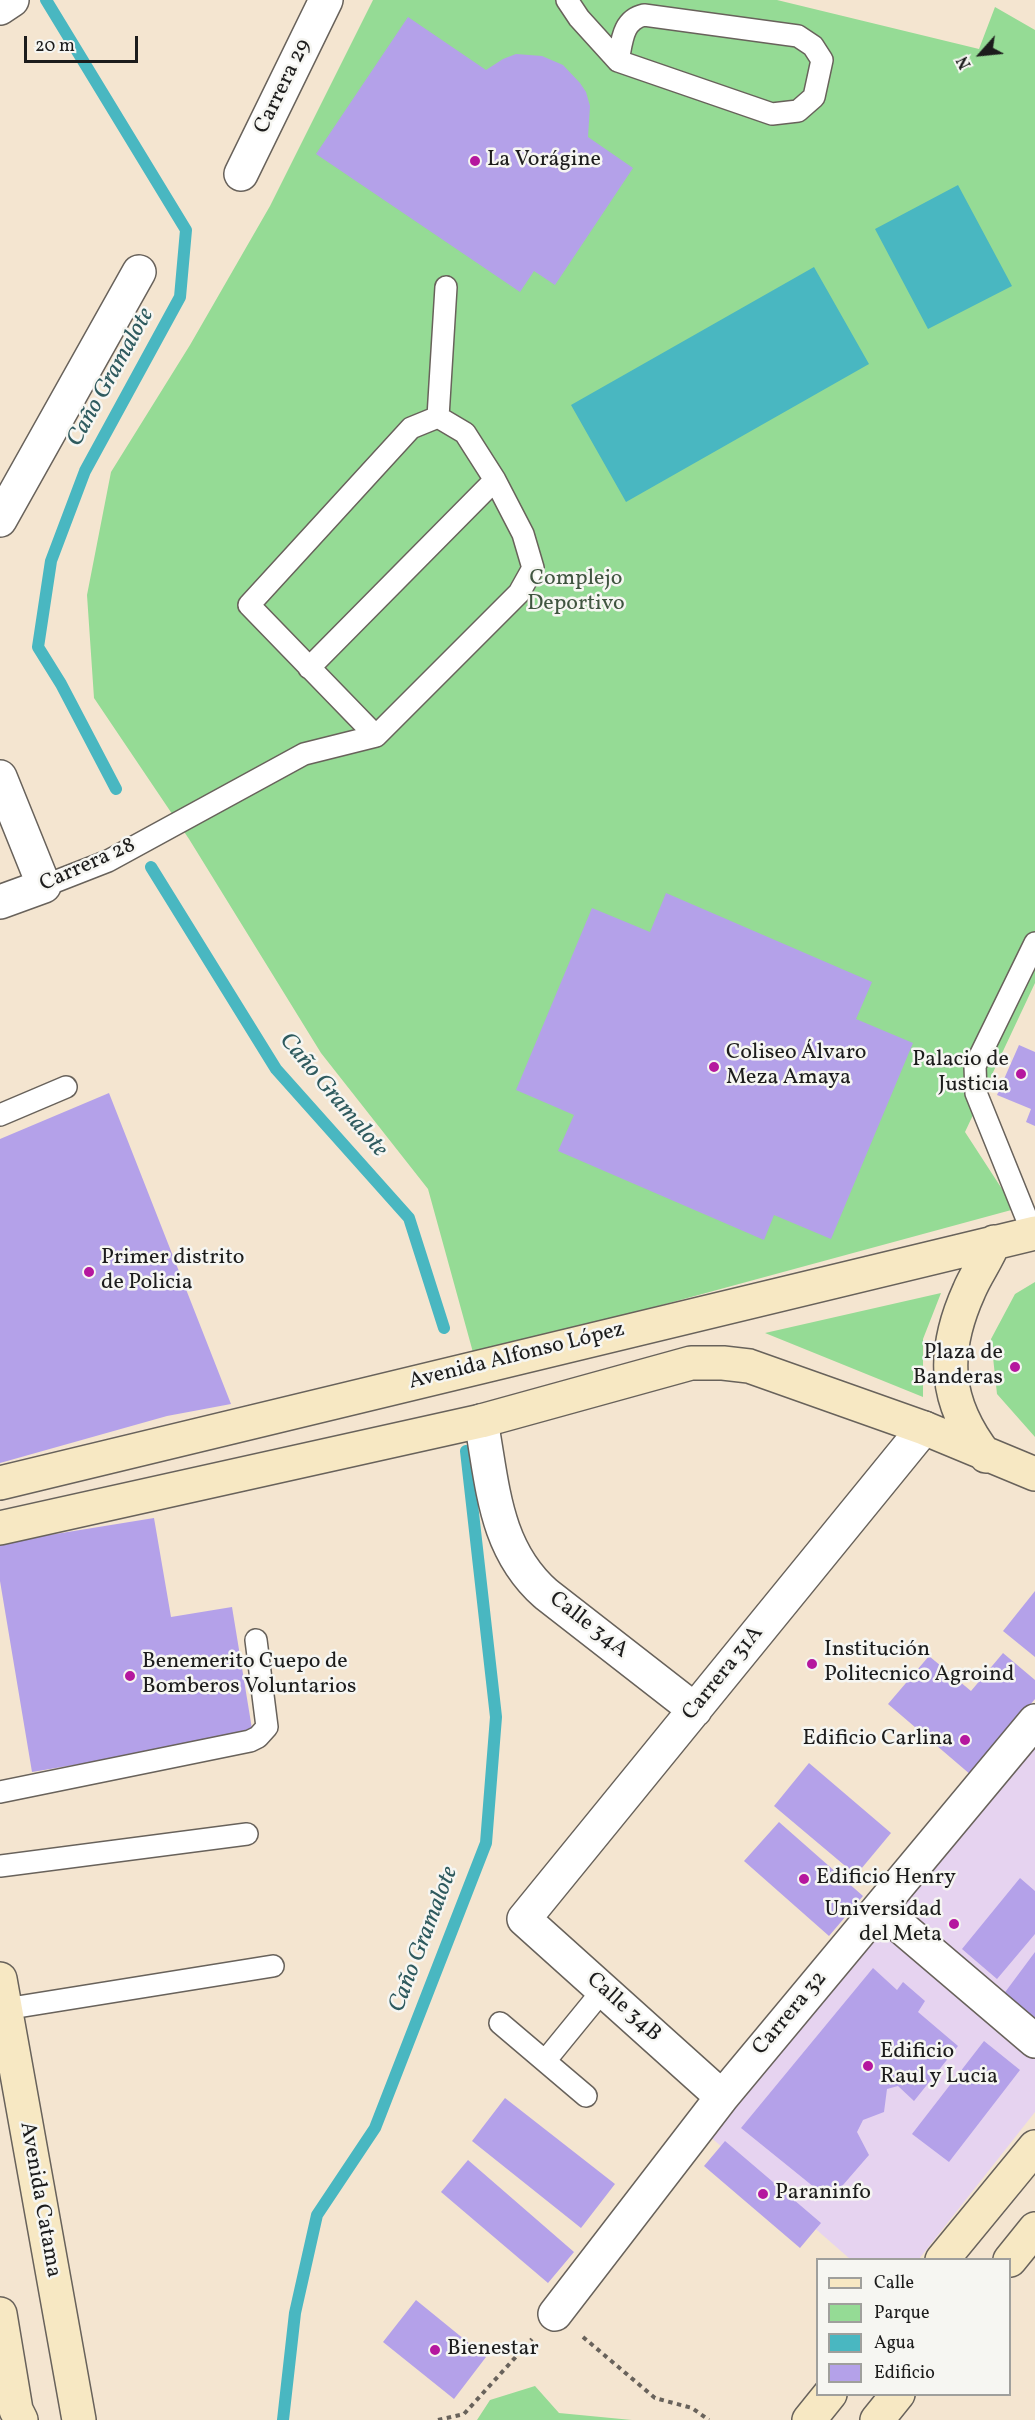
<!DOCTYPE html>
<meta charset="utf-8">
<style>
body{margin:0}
#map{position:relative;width:1035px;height:2420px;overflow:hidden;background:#f4e5d0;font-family:Vollkorn,serif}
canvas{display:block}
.legend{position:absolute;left:816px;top:2258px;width:195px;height:138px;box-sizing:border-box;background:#f6f6f2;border:2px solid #9f9f9c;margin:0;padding:8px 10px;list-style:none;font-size:18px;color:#1c1c1c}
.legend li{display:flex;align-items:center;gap:12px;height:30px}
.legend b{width:30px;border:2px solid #9f9f9c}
.north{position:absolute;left:951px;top:24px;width:60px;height:60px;-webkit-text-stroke:4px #f6f6f2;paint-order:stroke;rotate:243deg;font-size:16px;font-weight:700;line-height:24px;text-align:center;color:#1c1c1c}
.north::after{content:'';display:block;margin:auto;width:21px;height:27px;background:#1c1c1c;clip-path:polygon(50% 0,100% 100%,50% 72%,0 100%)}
.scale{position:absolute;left:24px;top:36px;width:114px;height:27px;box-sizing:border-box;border:3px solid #1c1c1c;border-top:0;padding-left:8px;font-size:18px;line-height:21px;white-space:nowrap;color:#1c1c1c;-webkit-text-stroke:4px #f6f6f2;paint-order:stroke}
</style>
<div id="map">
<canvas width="1035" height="2420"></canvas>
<ul class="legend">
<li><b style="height:8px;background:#f7e8c3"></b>Calle</li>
<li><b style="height:16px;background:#95db95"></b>Parque</li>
<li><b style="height:16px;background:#49b7c1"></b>Agua</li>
<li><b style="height:16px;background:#b4a1e9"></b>Edificio</li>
</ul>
<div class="north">N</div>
<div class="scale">20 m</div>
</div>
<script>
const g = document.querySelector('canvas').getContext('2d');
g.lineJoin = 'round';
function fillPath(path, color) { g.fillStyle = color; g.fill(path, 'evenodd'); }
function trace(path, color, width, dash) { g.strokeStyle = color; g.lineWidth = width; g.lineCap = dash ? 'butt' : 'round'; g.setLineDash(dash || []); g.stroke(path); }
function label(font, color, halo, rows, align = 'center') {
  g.font = font + ' Vollkorn,serif'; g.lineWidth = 5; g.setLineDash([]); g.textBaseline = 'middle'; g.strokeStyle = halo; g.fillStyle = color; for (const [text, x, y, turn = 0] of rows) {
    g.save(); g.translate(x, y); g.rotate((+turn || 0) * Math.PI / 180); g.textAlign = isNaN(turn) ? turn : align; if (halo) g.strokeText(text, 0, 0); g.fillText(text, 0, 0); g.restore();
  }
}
fillPath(new Path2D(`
 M1035,1737V2112L919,2259H850L699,2127Z`), '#e6d3f0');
fillPath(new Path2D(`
 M373,0H777L979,49L995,7L1035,30V983L965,1132L1015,1209L474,1356L428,1189L321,1053L189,839L94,698L87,595L111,472L190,345L270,206Z
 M1035,1282V1437L997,1394L991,1339L1015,1294Z
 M941,1293L923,1339V1397L765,1333Z
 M535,2386L559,2413L632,2420H477L490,2400Z`), '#95db95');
fillPath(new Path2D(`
 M958,185L1012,286L928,329L875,229Z
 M814,267L869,364L626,502L571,405Z`), '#49b7c1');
trace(new Path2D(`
 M46,0L186,230L180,297L85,471L51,561L38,647L61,684L116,789
 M151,867L276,1069L409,1218L444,1328
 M283,2420L295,2313L317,2215L375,2128L486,1843L496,1717L466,1451`), '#49b7c1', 12);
fillPath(new Path2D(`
 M408,17L486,70L503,59L516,54L542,56L563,65L580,83L586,92L590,106L588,137L633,168L555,285L534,271L520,292L316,154Z
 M666,893L872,982L856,1019L913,1043L831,1239L774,1215L764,1240L558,1151L574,1115L516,1090L592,908L650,932Z
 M1019,1045L1035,1052V1126L1026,1122L1031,1109L997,1095Z
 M109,1093L231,1404L167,1416L0,1463V1139Z
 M154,1518L171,1617L232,1607L253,1735L32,1772L0,1581V1543Z
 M1035,1591V1657L1003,1631Z
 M1003,1653L1035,1680V1699L971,1775L888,1704L929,1656L971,1691Z
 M809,1763L891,1833L856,1875L774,1806Z
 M779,1822L863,1896L829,1936L744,1861Z
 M1020,1878L1035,1891V1934L997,1979L962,1949Z
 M1035,1952V2019L1003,1995Z
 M873,1968L897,1990L903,1982L925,2001L918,2012L958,2046L914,2101L898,2086L887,2089L884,2112L863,2120L857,2132L869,2155L830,2200L741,2128Z
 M984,2041L1020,2070L949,2162L912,2134Z
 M505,2098L615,2184L581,2228L472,2141Z
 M725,2141L821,2223L800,2248L704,2166Z
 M468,2160L574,2252L548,2283L441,2192Z
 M416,2300L486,2357L454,2399L383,2342Z`), '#b4a1e9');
const lane = new Path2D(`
 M567,0L579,18L618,61L772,114L798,111L814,97L822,60L813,46L798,36L644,15C622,20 622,42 618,61
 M309,668L495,480
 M376,736L249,605L411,428L438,417
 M44,886L108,861L304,754L376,736L519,593L533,568L523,534L495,480L465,433L438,417L446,287
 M0,1115L66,1087
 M1033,1234L976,1093L975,1066L1035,943
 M0,1792L250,1741L258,1737L267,1727L256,1640
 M0,1866L247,1834
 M5,2009L273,1966
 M500,2023L586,2096
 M545,2061L603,1990`);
const street = new Path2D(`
 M0,8L12,0
 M241,174L326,0
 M0,520L139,272
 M0,777L44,886L0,902
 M481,1421C493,1485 494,1548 546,1594L695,1710
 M880,1909L1035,2041
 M722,2097L524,1919L924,1428
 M555,2314L722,2097L1035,1721`);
const secondary = new Path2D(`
 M986,1456C944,1402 941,1353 969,1291C976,1274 987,1260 994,1242
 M0,1483L1035,1233
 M0,1528L481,1421L691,1363H723L749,1366L924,1428L1035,1474
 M0,1979L79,2420
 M942,2260L1035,2147
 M1010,2260L1035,2229
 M0,2314L16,2410L21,2420
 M809,2420L830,2394
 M877,2420L898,2394`);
trace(lane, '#68625b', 24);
trace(street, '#68625b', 36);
trace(secondary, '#68625b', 36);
trace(new Path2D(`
 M583,2337L655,2398L692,2408L709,2420
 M438,2420L464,2414L532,2339`), '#68625b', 4, [4.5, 4.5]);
trace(lane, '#fff', 21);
trace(street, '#fff', 33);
trace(secondary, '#f7e8c3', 33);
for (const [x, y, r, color] of [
 [475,161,6,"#b5179e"],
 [714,1067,6,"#b5179e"],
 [1021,1074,6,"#b5179e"],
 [89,1272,6,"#b5179e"],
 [1015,1367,6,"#b5179e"],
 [812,1664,6,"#b5179e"],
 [130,1676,6,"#b5179e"],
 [965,1740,6,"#b5179e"],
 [804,1879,6,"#b5179e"],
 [954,1924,6,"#b5179e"],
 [868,2066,6,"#b5179e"],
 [763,2194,6,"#b5179e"],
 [435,2350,6,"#b5179e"]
]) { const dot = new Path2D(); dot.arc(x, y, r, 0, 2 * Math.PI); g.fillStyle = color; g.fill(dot); trace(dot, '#f6f6f2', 2); }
label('22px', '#1c1c1c', '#f6f6f2', [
 ["Carrera 29",284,87,-64],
 ["Carrera 28",88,866,-24],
 ["Avenida Alfonso López",517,1357,-14],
 ["Calle 34A",588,1626,38],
 ["Carrera 31A",724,1674,-51],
 ["Calle 34B",623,2008,42],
 ["Carrera 32",791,2014,-50],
 ["Avenida Catama",39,2200,80]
]);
label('22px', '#1c1c1c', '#f6f6f2', [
 ["La Vorágine",487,161],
 ["Coliseo Álvaro",726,1054],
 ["Meza Amaya",726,1079],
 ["Palacio de",1009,1061,"right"],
 ["Justicia",1009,1086,"right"],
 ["Primer distrito",101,1259],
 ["de Policia",101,1284],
 ["Plaza de",1003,1354,"right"],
 ["Banderas",1003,1379,"right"],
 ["Institución",824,1651],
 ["Politecnico Agroind",824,1676],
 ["Benemerito Cuepo de",142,1663],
 ["Bomberos Voluntarios",142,1688],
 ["Edificio Carlina",953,1740,"right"],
 ["Edificio Henry",816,1879],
 ["Universidad",942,1911,"right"],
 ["del Meta",942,1936,"right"],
 ["Edificio",880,2053],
 ["Raul y Lucia",880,2078],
 ["Paraninfo",775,2194],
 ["Bienestar",447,2350]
], 'left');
label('22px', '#405540', '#f6f6f2', [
 ["Complejo",576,580],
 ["Deportivo",576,605]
]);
label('italic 24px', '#2e5a5e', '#f6f6f2', [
 ["Caño Gramalote",112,378,-61],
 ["Caño Gramalote",332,1096,50],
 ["Caño Gramalote",425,1940,-69]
]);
</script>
